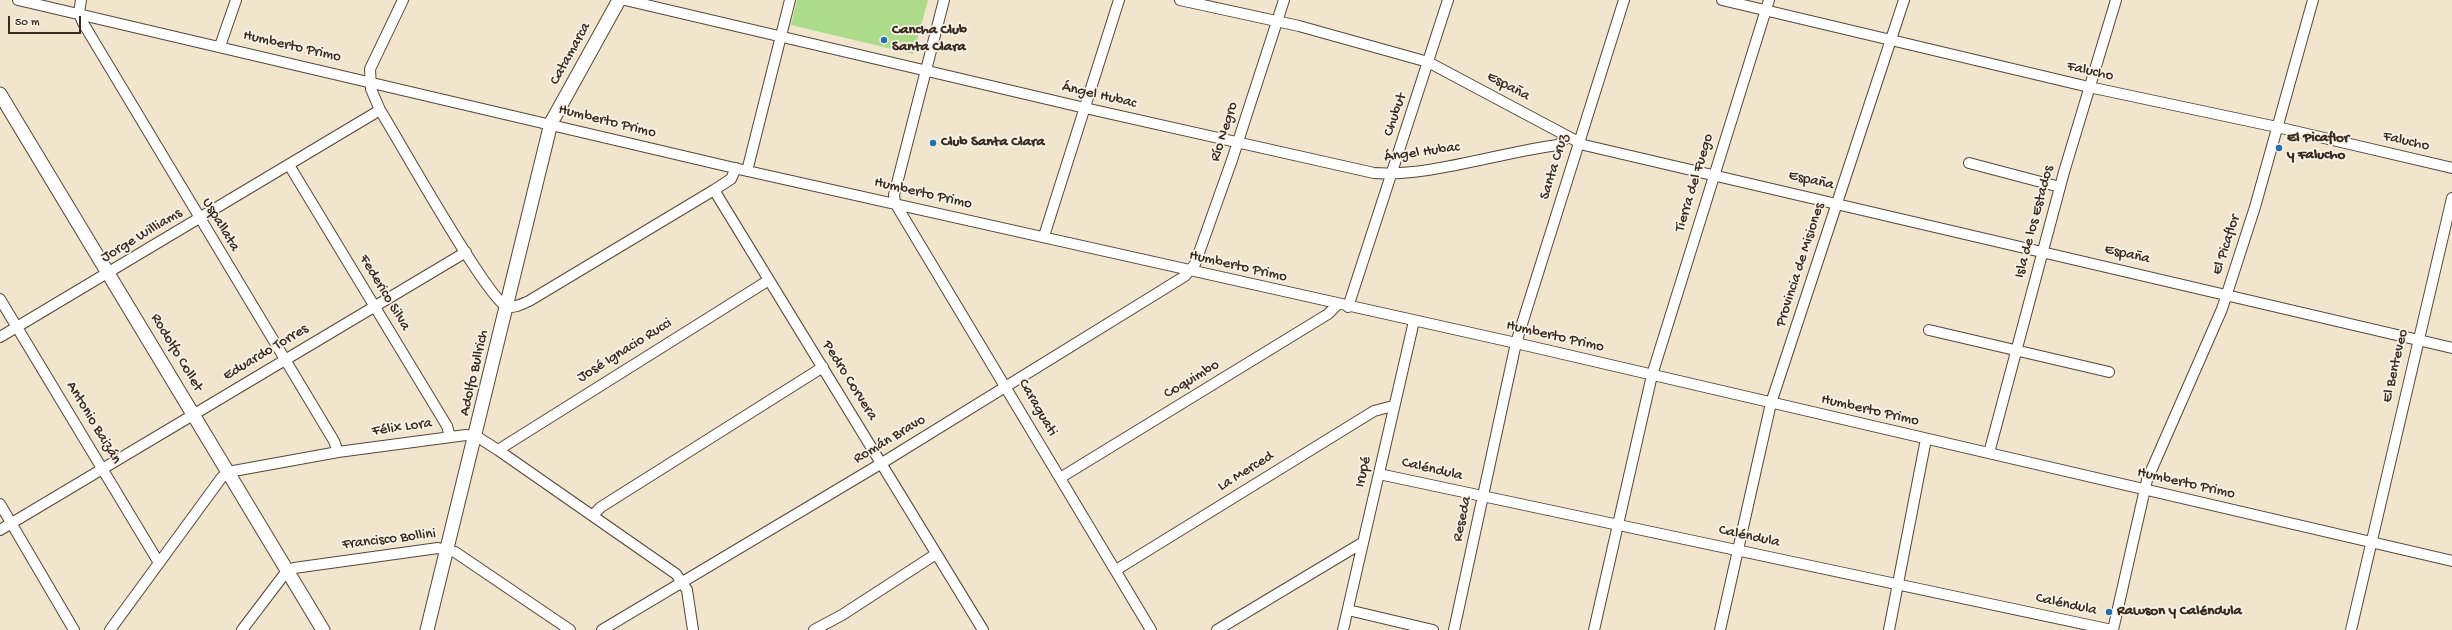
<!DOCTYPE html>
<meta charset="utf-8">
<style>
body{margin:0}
#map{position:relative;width:2452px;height:630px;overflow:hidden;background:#f1e6cd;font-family:"Gochi Hand",sans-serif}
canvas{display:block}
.scale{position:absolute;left:8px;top:16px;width:73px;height:18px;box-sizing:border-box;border:2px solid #3b2a1e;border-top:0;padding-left:5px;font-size:12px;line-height:14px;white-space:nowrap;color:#3b2a1e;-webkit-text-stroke:3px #f7f3e8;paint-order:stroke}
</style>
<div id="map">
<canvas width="2452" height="630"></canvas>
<div class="scale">50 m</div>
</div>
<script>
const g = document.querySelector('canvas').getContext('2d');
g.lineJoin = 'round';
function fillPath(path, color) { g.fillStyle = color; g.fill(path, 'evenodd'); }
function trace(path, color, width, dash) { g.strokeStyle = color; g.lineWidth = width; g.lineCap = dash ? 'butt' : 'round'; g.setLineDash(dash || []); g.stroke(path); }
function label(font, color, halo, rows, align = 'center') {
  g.font = font + ' "Gochi Hand",sans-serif'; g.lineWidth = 3.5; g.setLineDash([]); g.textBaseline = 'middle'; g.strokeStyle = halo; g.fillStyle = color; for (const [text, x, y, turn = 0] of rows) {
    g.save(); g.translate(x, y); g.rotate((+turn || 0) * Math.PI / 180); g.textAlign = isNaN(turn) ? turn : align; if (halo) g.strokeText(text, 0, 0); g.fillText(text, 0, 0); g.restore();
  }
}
fillPath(new Path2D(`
 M797,0H928L913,54L791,25Z`), '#acdb89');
const minor = new Path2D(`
 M18,0L743,170L1516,343L2452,561
 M81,0L79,13L83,23L334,441L338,452
 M403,0L370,69L371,89L380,110C398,139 486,297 506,306C514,309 522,304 529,301L714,190L731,179L736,168
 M625,0L1085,108L1374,173C1430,177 1501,152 1558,145L1567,137
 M944,0L894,195L895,203L1151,630
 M1180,0L1299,26L1428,62L1584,145L2452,348
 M1722,0L2089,87L2277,127L2452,168
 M220,46L236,0
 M1969,163L2060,187
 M289,165L447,426L450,437
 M747,171L790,0
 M714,190L983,630
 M1044,236L1119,0
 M0,299L159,563
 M1348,307L1448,0
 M1929,330L2109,372
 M0,337L380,110
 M498,450L769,280
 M1989,453L2064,172L2116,0
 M1379,474L2112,630
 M1060,478L1328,314L1337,305
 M0,504L74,630
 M593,515L601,507L823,367
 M0,530L466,252
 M1116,570L1374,411L1393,406
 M1348,610L1433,630
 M110,630L222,477L228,472L338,452L466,435L476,436L498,450L676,574L687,590L693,630
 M242,630L283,576L294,568L438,548L455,552L570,630
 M602,630L882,463L1185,276L1195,264L1232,160L1284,0
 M814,630L842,615L936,554
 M1217,630L1362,543
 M1343,630L1414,321
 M1454,630L1516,343L1624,0
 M1594,630L1652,375L1769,0
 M1720,630L1771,403L1904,0
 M1889,630L1926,439
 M2113,630L2147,480L2222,309L2255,207L2313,0
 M2351,630L2452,198`);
const tertiary = new Path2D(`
 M0,94L323,630
 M427,630L551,123L619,0`);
trace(minor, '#564638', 12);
trace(tertiary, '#564638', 15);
trace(minor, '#fff', 10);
trace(tertiary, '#fff', 13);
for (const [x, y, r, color] of [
 [884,40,4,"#1f6fb2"],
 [933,143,4,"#1f6fb2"],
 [2279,148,4,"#1f6fb2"],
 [2109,612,4,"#1f6fb2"]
]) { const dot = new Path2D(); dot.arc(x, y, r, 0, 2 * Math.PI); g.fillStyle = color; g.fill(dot); trace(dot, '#f7f3e8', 1.5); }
label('bold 15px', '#3b2a1e', '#f7f3e8', [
 ["Cancha Club",892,31],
 ["Santa Clara",892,48],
 ["El Picaflor",2287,139],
 ["y Falucho",2287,156],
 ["Club Santa Clara",941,143],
 ["Rawson y Caléndula",2117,612]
], 'left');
label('15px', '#3b2a1e', '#f7f3e8', [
 ["Humberto Primo",292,47,13],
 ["Catamarca",571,54,-61],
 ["Falucho",2090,72,13],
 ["España",1508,87,28],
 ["Ángel Hubac",1099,96,13],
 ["Chubut",1396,115,-71],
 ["Humberto Primo",607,122,14],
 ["Río Negro",1225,132,-72],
 ["Falucho",2406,142,13],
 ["Ángel Hubac",1422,153,-8],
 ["Santa Cruz",1555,167,-73],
 ["España",1811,181,13],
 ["Tierra del Fuego",1695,183,-73],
 ["Humberto Primo",923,194,13],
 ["Isla de los Estados",2035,222,-75],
 ["Uspallata",220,225,59],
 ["Jorge Williams",142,236,-31],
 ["El Picaflor",2227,245,-72],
 ["España",2127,255,13],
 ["Provincia de Misiones",1801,265,-72],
 ["Humberto Primo",1238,267,13],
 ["Federico Silva",384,293,59],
 ["Humberto Primo",1555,337,13],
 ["José Ignacio Rucci",625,351,-32],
 ["Rodolfo Collet",176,353,59],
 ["Eduardo Torres",266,353,-31],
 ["El Benteveo",2396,366,-77],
 ["Adolfo Bullrich",475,373,-77],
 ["Coquimbo",1192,380,-31],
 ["Pedro Corvera",849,381,58],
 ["Caraguati",1037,408,60],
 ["Humberto Primo",1870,411,13],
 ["Antonio Baizán",93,423,59],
 ["Félix Lora",402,428,-8],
 ["Román Bravo",890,440,-31],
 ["Caléndula",1432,470,13],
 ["La Merced",1246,472,-32],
 ["Irupé",1364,472,-77],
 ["Humberto Primo",2186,484,13],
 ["Reseda",1463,519,-78],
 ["Caléndula",1749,537,12],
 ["Francisco Bollini",389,540,-7],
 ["Caléndula",2066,605,12]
]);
</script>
